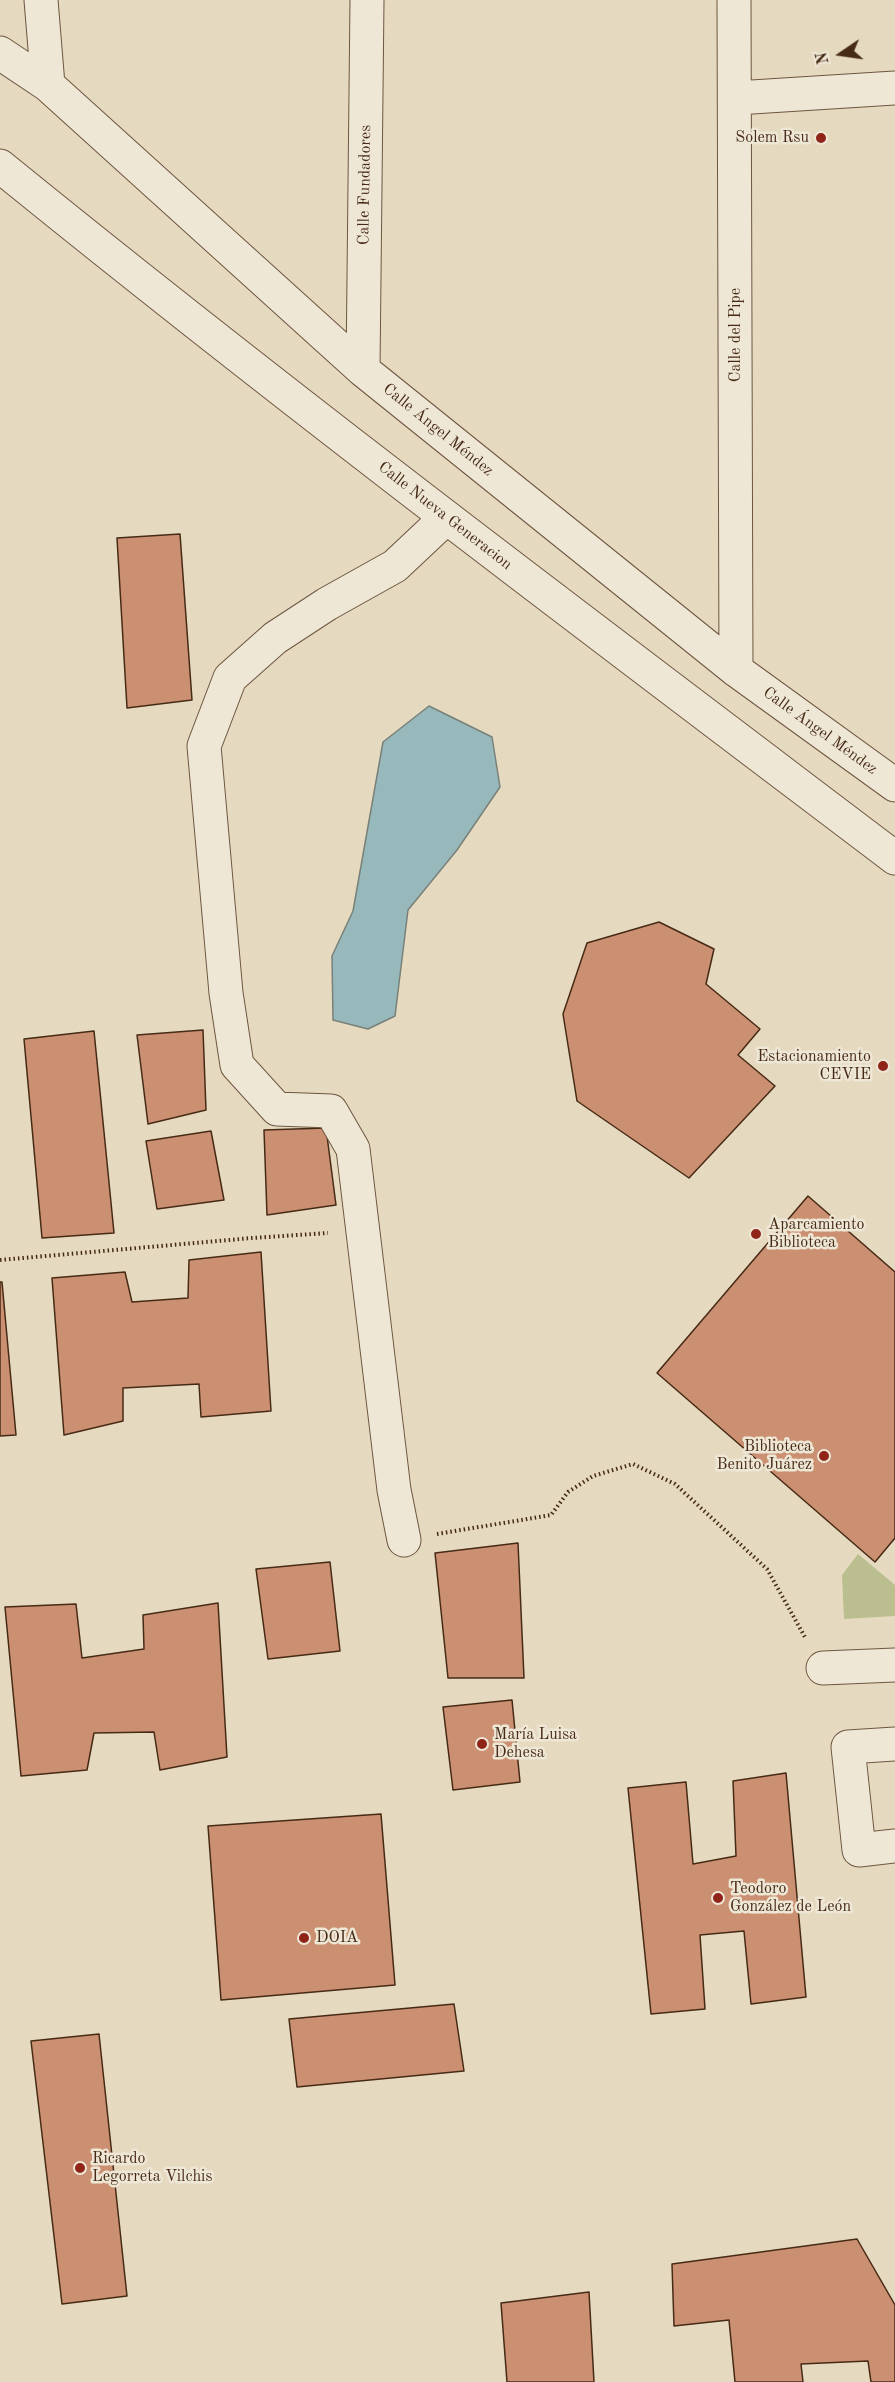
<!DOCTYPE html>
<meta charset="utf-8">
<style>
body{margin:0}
#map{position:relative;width:895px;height:2382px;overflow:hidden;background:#e5dac0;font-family:"Old Standard TT",serif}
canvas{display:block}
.north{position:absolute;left:811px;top:24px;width:60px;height:60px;-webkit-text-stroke:4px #eee7d6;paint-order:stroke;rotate:257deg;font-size:16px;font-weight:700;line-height:24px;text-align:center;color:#472a15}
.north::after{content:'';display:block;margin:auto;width:21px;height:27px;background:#472a15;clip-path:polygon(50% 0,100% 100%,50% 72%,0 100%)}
</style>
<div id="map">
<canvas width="895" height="2382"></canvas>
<div class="north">N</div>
</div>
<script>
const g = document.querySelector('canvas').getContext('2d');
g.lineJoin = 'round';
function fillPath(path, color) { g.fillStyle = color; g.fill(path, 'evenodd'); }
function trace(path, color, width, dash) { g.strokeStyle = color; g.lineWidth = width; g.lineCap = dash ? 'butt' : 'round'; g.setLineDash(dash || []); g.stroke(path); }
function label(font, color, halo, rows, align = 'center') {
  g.font = font + ' "Old Standard TT",serif'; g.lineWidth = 5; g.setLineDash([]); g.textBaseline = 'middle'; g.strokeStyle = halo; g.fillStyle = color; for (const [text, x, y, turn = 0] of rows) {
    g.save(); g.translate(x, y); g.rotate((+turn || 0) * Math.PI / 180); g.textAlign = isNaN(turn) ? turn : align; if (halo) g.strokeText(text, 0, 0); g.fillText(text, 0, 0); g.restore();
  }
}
fillPath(new Path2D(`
 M858,1554L895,1585V1616L844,1619L842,1575Z`), '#bbbe8e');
const water = new Path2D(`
 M429,706L492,737L500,787L457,850L408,910L395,1016L368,1029L333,1020L332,956L353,911L383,742Z`);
fillPath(water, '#98b9bb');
trace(water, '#788079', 1.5);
const building = new Path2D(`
 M180,534L192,700L127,708L117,538Z
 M659,922L714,949L706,984L760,1029L738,1055L775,1086L689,1178L577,1101L563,1014L587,943Z
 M203,1030L206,1110L148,1124L137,1035Z
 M94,1031L114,1233L42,1238L24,1039Z
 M326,1128L336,1205L267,1215L264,1130Z
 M211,1131L224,1200L157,1209L146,1141Z
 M808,1196L895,1272V1538L875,1562L657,1373Z
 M261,1252L271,1411L201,1417L199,1384L123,1388V1421L64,1435L52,1278L125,1272L132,1302L188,1298L189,1260Z
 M0,1282H2L16,1435L0,1436Z
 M518,1543L524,1678H448L435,1553Z
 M330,1562L340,1651L268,1659L256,1569Z
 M218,1603L227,1757L160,1770L154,1732L94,1733L87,1770L21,1776L5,1607L76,1604L82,1658L144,1649L143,1615Z
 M512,1700L520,1782L453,1790L443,1707Z
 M786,1773L806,1997L751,2004L744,1931L700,1935L705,2009L651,2014L628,1788L686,1782L693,1864L736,1856L733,1781Z
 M381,1814L395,1985L221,2000L208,1826Z
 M454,2004L464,2071L297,2087L289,2019Z
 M99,2034L127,2296L62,2304L31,2041Z
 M857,2239L895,2305V2382H871L868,2361L801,2364L803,2382H735L729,2320L674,2326L672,2264Z
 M589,2292L594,2382H507L501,2303Z`);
fillPath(building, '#cb9071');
trace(building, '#472a15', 1.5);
const minor = new Path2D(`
 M41,0L48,85
 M734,0L736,670
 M0,53L48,85L363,370L736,670L895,785
 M736,98L895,88
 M0,166C293,404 594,630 895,858
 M363,370L367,0
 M404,1540L394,1490L353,1149L331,1111L277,1109L237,1065L226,993L204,746L230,678L275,638L327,604L395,566L446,518
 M823,1668L895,1665
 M895,1744L848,1747L859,1850L895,1846`);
trace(minor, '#6e5640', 35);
trace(new Path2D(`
 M0,1260L252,1238L328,1233
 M437,1534L551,1515L568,1492L593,1476L633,1464L675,1484L767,1569L806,1639`), '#472a15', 4, [1.5, 3]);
trace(minor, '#eee7d6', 33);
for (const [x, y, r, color] of [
 [821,138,6,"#8f2418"],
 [883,1066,6,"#8f2418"],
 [756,1234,6,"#8f2418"],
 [824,1456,6,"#8f2418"],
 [482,1744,6,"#8f2418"],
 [718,1898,6,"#8f2418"],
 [304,1938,6,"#8f2418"],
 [80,2168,6,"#8f2418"]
]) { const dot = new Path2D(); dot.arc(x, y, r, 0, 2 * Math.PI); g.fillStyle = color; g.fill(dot); trace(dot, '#eee7d6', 2); }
label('16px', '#472a15', '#eee7d6', [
 ["Solem Rsu",809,138,"right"],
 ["Estacionamiento",871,1057,"right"],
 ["CEVIE",871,1075,"right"],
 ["Aparcamiento",768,1225],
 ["Biblioteca",768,1243],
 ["Biblioteca",812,1447,"right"],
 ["Benito Juárez",812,1465,"right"],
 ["María Luisa",494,1735],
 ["Dehesa",494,1753],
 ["Teodoro",730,1889],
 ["González de León",730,1907],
 ["DOIA",316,1938],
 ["Ricardo",92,2159],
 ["Legorreta Vilchis",92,2177]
], 'left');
label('16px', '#472a15', '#eee7d6', [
 ["Calle Fundadores",365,185,-89],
 ["Calle del Pipe",736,335,-90],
 ["Calle Ángel Méndez",438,430,39],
 ["Calle Nueva Generacion",445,516,38],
 ["Calle Ángel Méndez",820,731,36]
]);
</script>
